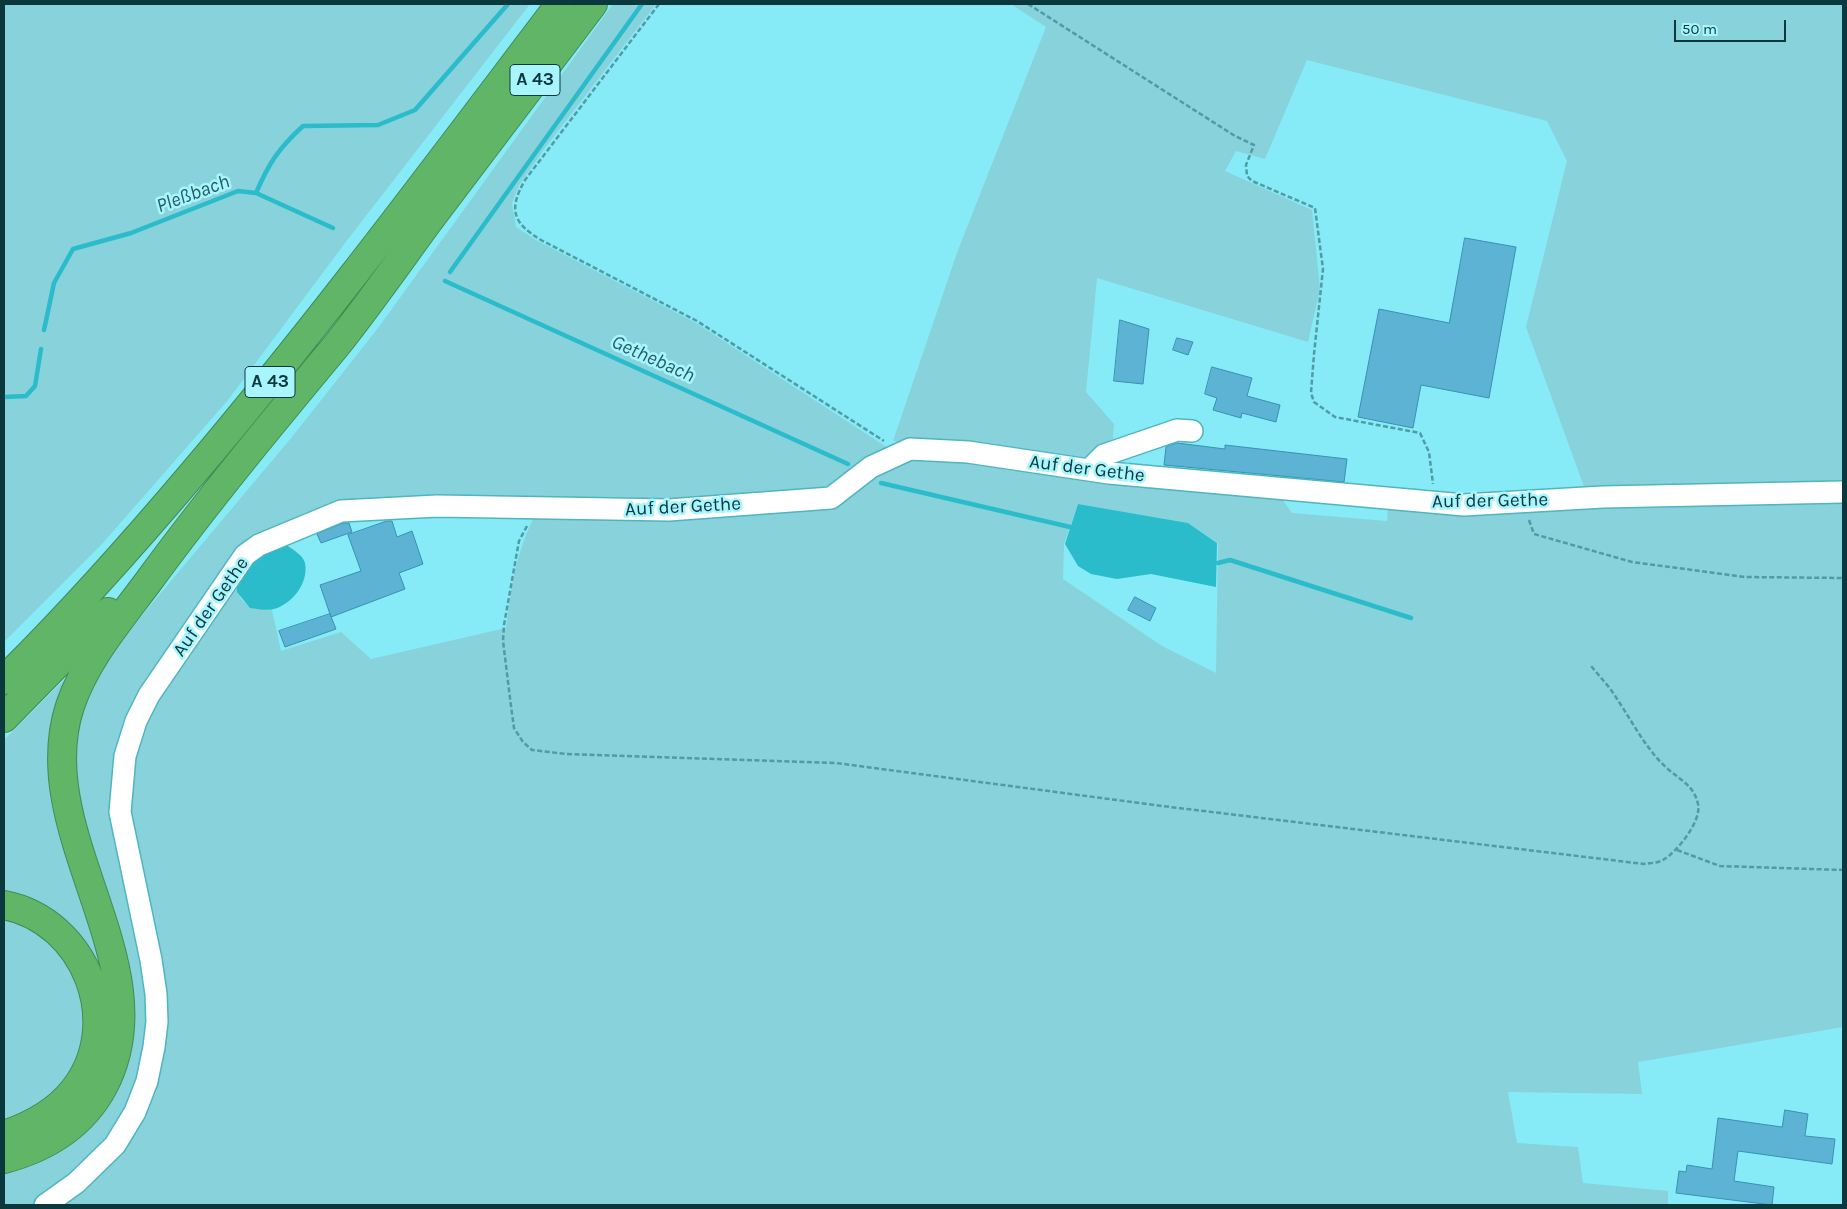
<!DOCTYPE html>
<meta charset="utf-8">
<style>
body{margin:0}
#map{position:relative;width:1847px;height:1209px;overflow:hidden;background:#86ebf7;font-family:Karla,sans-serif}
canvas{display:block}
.frame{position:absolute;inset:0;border:5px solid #0a383d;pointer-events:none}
.scale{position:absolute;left:1674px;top:20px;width:112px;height:22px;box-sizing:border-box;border:2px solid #0a383d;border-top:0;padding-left:6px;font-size:15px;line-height:18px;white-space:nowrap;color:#0a383d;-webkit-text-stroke:4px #a8f5fe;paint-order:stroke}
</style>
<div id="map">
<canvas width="1847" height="1209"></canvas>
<div class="frame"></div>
<div class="scale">50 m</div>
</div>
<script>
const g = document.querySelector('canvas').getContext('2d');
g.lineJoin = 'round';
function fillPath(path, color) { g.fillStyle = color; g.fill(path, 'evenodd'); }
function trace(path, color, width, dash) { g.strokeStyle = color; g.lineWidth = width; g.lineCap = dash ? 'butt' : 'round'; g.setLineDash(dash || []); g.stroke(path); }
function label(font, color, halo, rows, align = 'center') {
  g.font = font + ' Karla,sans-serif'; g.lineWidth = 5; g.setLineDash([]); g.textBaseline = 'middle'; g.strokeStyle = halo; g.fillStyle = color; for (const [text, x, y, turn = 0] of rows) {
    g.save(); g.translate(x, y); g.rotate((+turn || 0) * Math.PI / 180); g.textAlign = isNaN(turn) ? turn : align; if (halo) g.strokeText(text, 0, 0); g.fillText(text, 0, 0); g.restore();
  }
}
fillPath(new Path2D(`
 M4,4H530L345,243L228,400L102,544L4,642Z
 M613,4H656L545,148L519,185L512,203L516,227L536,240L696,323L888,448L835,490L695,504L590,506L498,503H438L340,509L251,545L221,574L198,614L206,619L236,575C237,602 245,609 272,610L281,651L341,632L371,659L506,628C512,583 515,556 535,515L670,514L835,503L875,470L911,453L966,457L1063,472L1277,492L1292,513L1387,521L1388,502L1463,508L1588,501L1795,500L1843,497V1027L1638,1062L1642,1094L1508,1092L1517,1143L1578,1147L1583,1183L1668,1191V1205H57L117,1157L145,1103L160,1041L159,988L149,994C158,1068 128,1136 70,1183C60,1190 50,1200 38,1205C29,1208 14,1205 4,1205V1173L55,1152L83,1133L117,1086L126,1058L129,995L122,952L75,806L71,757L80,706L102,663L292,437L378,328ZM1078,504L1188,523L1218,543L1216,673L1162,646L1063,579L1064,544Z
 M1011,4H1843V487L1587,495L1526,327L1567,161L1547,121L1307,60L1265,159L1236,151L1225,171L1312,210L1320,289L1308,342L1097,278L1086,392L1114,424L1112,447L1074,461L893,441L958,250L1046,27Z
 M84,660L64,704L111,981L61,1116L100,980L4,901V740Z
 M4,919L37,932L61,952L83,994L86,1040L65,1087L4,1126Z`), '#87d2db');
fillPath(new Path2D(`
 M1078,504L1188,523L1217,543L1216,587L1151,574L1117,579L1091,574L1078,566L1065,544Z
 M285,544C292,549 303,555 305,563C309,583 292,604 274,609C267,611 258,609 250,608L237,592L236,575L258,549Z`), '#2abccb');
trace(new Path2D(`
 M256,193C269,163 278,149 303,126L378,125L415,110L508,4
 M450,272L642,4
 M445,281L848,464
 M44,330L54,283L73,249L131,233L238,191L256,193L333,228
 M4,397L26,396L35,386L41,349
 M881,483L1070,527
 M1218,563L1230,560L1411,618`), '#2abccb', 4.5);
const building = new Path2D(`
 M1465,238L1516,247L1489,398L1421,385L1413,428L1358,417L1379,309L1449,323Z
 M1120,320L1149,329L1143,384L1114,381Z
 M1177,338L1193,342L1188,355L1173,350Z
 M1212,367L1252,378L1247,396L1280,405L1276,422L1242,413L1241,418L1213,410L1217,398L1205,394Z
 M1177,443L1225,449V445L1347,459L1344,482L1164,465L1166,447Z
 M387,521H392L397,537L412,531L423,564L399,573L405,589L331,617L320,585L361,571L348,535Z
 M344,523H349L352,532L321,543L317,534Z
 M1135,597L1156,608L1150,621L1128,610Z
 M330,614L336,629L285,647L279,631Z
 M1785,1110L1808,1114L1805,1136L1835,1139L1832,1164L1738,1151L1734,1181L1774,1187L1772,1205L1676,1193L1679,1171L1686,1172L1687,1165L1712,1169L1718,1118L1782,1127Z`);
fillPath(building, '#5cb3d4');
trace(building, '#3891b1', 1);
const minor = new Path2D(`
 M1089,470L1104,455L1177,430L1192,431
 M45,1205L76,1183L115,1145L135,1112L147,1081L154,1047L157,1022L156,994L151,960L120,812L125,756L136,721L149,695L245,555L259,545L341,511L437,506L669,510L831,498L871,467L910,449L968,452L1109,473L1464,505L1603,497L1843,492`);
const highway = new Path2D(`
 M4,680C71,614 133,544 194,472C322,321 440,162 560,4
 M4,718L108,612
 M4,905C86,921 126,1024 74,1090C56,1113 31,1126 4,1135
 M4,1159C45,1148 82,1126 103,1087C168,966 28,834 70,706C86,659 119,621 148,582C208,500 272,423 336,346C368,306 398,263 428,222C483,149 538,77 593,4`);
trace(minor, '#4eb5c1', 24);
trace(highway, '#428a58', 30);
trace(new Path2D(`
 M659,4L525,180C508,210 513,223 541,240L697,321L884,441
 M1028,4L1235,136L1254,145L1246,165L1247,176L1252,181L1315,208L1323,269L1314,354L1311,393L1314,402L1335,417L1420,433L1429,452L1433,484
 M1529,520L1534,534L1632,562L1745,577L1843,578
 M527,526L519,541L504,625L503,641L511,706L514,728L523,742L532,750L566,754L836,763L1162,806L1644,864C1650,863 1658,863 1663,860C1677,852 1702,821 1698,804C1694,786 1682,781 1669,770C1646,750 1634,724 1617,699C1610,687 1600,677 1591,666
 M1677,850L1720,866L1843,870`), '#4f9ca4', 2.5, [5, 2.5]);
trace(minor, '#fff', 21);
trace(highway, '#60b666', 28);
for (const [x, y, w] of [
 [535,80,50],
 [270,382,50]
]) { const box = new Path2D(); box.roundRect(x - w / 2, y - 15.5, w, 31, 4); g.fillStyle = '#a8f5fe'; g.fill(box); trace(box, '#0a383d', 1); }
label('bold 18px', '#0a383d', null, [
 ["A 43",535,80],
 ["A 43",270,382]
]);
label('19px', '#0a383d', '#a8f5fe', [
 ["Auf der Gethe",1087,469,7],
 ["Auf der Gethe",1490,501,-1],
 ["Auf der Gethe",683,507,-3],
 ["Auf der Gethe",211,607,-55]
]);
label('italic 20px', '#265e64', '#a8f5fe', [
 ["Pleßbach",193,194,-20],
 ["Gethebach",653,359,24]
]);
</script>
